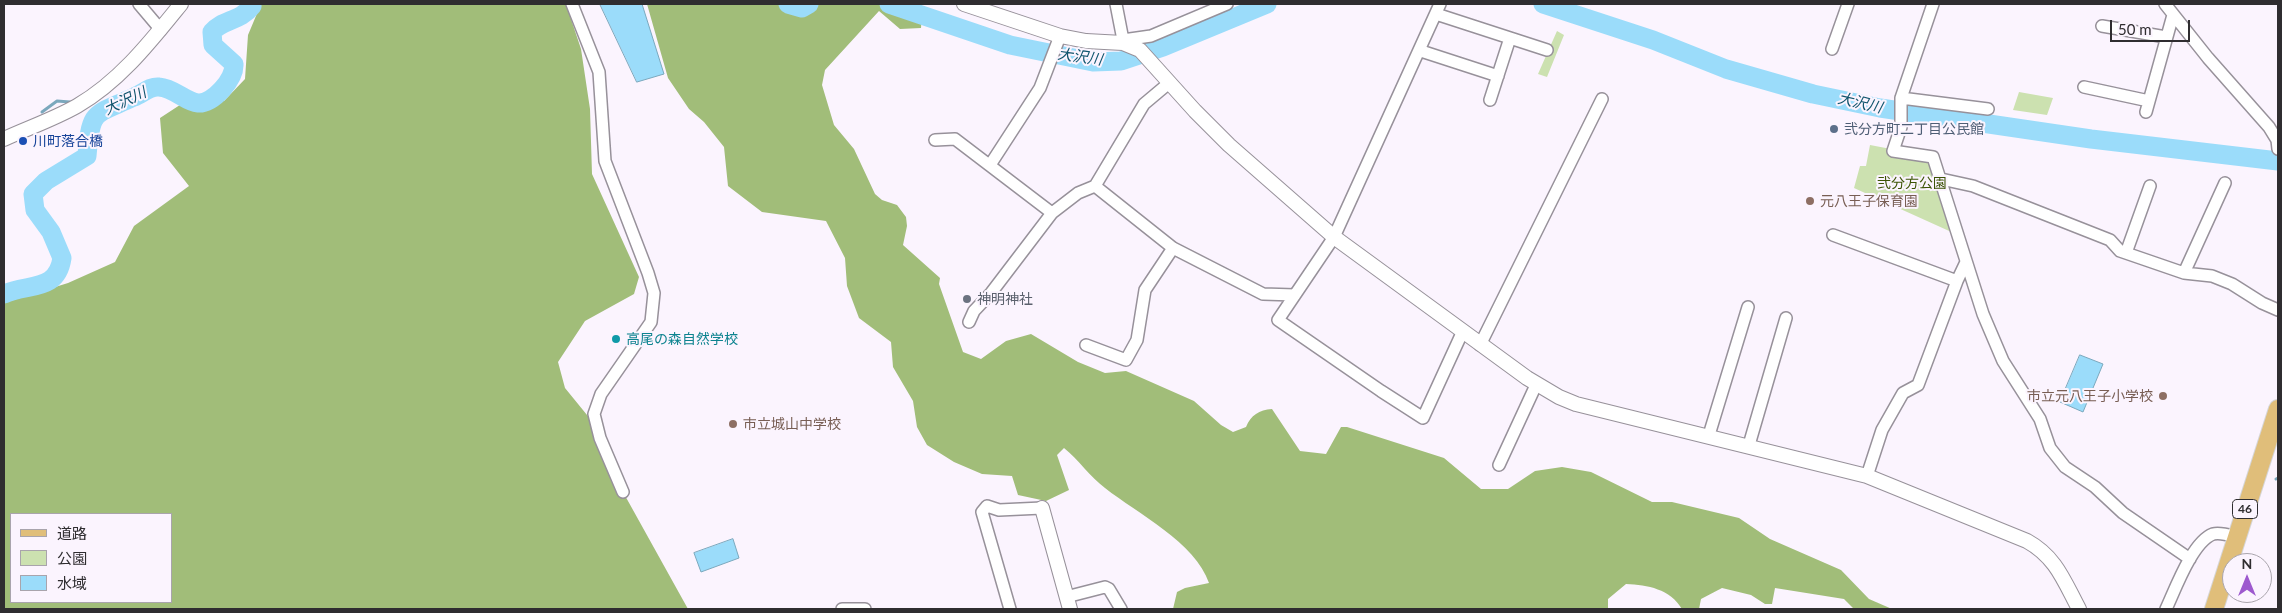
<!DOCTYPE html>
<meta charset="utf-8">
<style>
body{margin:0}
#map{position:relative;width:2282px;height:613px;overflow:hidden;background:#fbf4fe;font-family:Lato,"Noto Sans JP",sans-serif}
canvas{display:block}
.frame{position:absolute;inset:0;border:5px solid #2f2d30;pointer-events:none}
.legend{position:absolute;left:10px;top:513px;width:162px;height:90px;box-sizing:border-box;background:#fbf4fe;border:1px solid #a9a4ac;margin:0;padding:6px 9px;list-style:none;font-size:15px;color:#2f2d30}
.legend li{display:flex;align-items:center;gap:10px;height:25px}
.legend b{width:25px;border:1px solid #a9a4ac}
.north{position:absolute;left:2222px;top:553px;width:50px;height:50px;box-sizing:border-box;background:#fbf4fe;border:1px solid #a9a4ac;border-radius:50%;rotate:0deg;font-size:14px;font-weight:700;line-height:20px;text-align:center;color:#2f2d30}
.north::after{content:'';display:block;margin:auto;width:18px;height:22px;background:#9d59ce;clip-path:polygon(50% 0,100% 100%,50% 72%,0 100%)}
.scale{position:absolute;left:2110px;top:20px;width:80px;height:22px;box-sizing:border-box;border:2px solid #2f2d30;border-top:0;padding-left:6px;font-size:15px;line-height:18px;white-space:nowrap;color:#2f2d30;-webkit-text-stroke:4px #fbf4fe;paint-order:stroke}
</style>
<div id="map">
<canvas width="2282" height="613"></canvas>
<div class="frame"></div>
<ul class="legend">
<li><b style="height:6px;background:#e0be7a"></b>道路</li>
<li><b style="height:14px;background:#cce1b0"></b>公園</li>
<li><b style="height:14px;background:#9bdcfa"></b>水域</li>
</ul>
<div class="north">N</div>
<div class="scale">50 m</div>
</div>
<script>
const g = document.querySelector('canvas').getContext('2d');
g.lineJoin = 'round';
function fillPath(path, color) { g.fillStyle = color; g.fill(path, 'evenodd'); }
function trace(path, color, width, dash) { g.strokeStyle = color; g.lineWidth = width; g.lineCap = dash ? 'butt' : 'round'; g.setLineDash(dash || []); g.stroke(path); }
function label(font, color, halo, rows, align = 'center') {
  g.font = font + ' Lato,"Noto Sans JP",sans-serif'; g.lineWidth = 4; g.setLineDash([]); g.textBaseline = 'middle'; g.strokeStyle = halo; g.fillStyle = color; for (const [text, x, y, turn = 0] of rows) {
    g.save(); g.translate(x, y); g.rotate((+turn || 0) * Math.PI / 180); g.textAlign = isNaN(turn) ? turn : align; if (halo) g.strokeText(text, 0, 0); g.fillText(text, 0, 0); g.restore();
  }
}
fillPath(new Path2D(`
 M1557,31L1564,35L1547,77L1538,74Z
 M2019,92L2053,98L2047,115L2013,110Z
 M1870,145L1933,157L1958,235L1854,188L1860,166H1866Z`), '#cce1b0');
fillPath(new Path2D(`
 M261,4H566L581,49L590,109L592,174L639,277L634,294L585,321L558,362L565,388L596,426L623,492L688,609H4V303L68,283L115,262L134,226L189,186L163,153L160,118L186,101H224L245,79L248,35ZM11,514H171V602H11Z
 M647,4H900L922,12L921,28L900,29L879,11L825,70L822,85L834,125L854,149L875,194L882,200L897,205L906,217L907,226L903,245L940,278L939,284L963,352L981,359L1006,341L1031,334L1078,362L1105,373L1126,371L1194,401L1221,425L1233,432L1246,427C1251,415 1259,410 1272,409L1300,451L1326,454L1341,427H1347L1444,458L1481,489H1508L1535,471L1562,467L1591,472L1652,502H1672L1739,518L1770,539L1841,570L1869,599L1892,609H1854L1844,599L1775,588L1772,604H1765L1751,595L1722,588L1701,599L1699,609H1682C1670,589 1648,585 1626,584L1608,599V609H1173L1177,592L1185,588L1209,583C1195,542 1138,514 1105,488C1090,477 1079,460 1064,448L1057,455L1069,490L1046,501L1018,495L1012,476L982,474L954,462L927,445L917,427L913,401L893,367L891,342L859,318L847,286L845,258L826,221L762,212L728,186L724,147L704,122L689,109L668,78Z`), '#a1bd79');
const water = new Path2D(`
 M600,4H642L664,74L637,82Z
 M2080,355L2103,364L2083,412L2060,402Z
 M733,539L739,558L701,572L694,553Z`);
fillPath(water, '#9bdcfa');
trace(water, '#7ba8bd', 1);
trace(new Path2D(`
 M1909,109V114
 M42,112L57,101L70,102
 M2276,479L2278,478`), '#7ba8bd', 3);
trace(new Path2D(`
 M788,4L802,8L809,4
 M889,4L1010,45L1093,62L1121,61L1163,47L1267,4
 M1543,4L1653,40L1726,69L1813,94L1880,108L2091,139L2278,161
 M4,294C29,283 57,292 62,258L51,232L35,210L33,194L46,181L87,156C91,109 93,116 134,97C142,94 150,86 159,87C174,88 186,102 198,103C213,104 235,79 234,64L213,45L212,32C223,19 240,22 252,6L251,4`), '#9bdcfa', 19);
const minor = new Path2D(`
 M139,4L161,30
 M572,4L599,72L605,161L648,273L654,293L651,322L601,394L594,414L600,438L623,492
 M1116,4L1123,40
 M1440,4L1334,237L1278,320L1381,391L1423,418L1462,333
 M1933,4L1901,98V127L1893,151L1933,157L1983,314L2003,361L2040,419L2050,448L2065,467L2095,487L2123,513L2190,559
 M2165,4L2208,58L2269,127L2277,140L2278,149
 M1436,14L1547,50
 M2102,26L2166,37
 M1123,43V40L1151,36L1227,4
 M1832,49L1848,4
 M1421,51L1498,76
 M2084,87L2149,101
 M1901,98L1988,109
 M1490,100L1510,38
 M2146,112L2173,15
 M935,140L955,139L1052,213
 M990,165L1040,88L1060,36
 M1941,179L1973,186L2110,240L2120,251L2184,273L2212,276L2232,284L2262,303L2278,310
 M1095,186L1173,248L1263,294L1295,295
 M1833,235L1957,281
 M2126,253L2150,186
 M2184,273L2225,183
 M969,322L974,311L991,293L1052,213L1078,193L1095,186L1144,104L1169,83
 M1086,345L1126,360L1137,340L1145,290L1173,248
 M1480,345L1602,99
 M1709,435L1748,307
 M1749,445L1786,318
 M1499,465L1536,385
 M1867,476L1882,430L1903,393L1918,385L1957,281L1966,262
 M1066,597L1105,587L1109,589L1121,609
 M842,609H865
 M1010,609L982,512L987,506L999,510L1042,508
 M2166,609C2175,590 2192,542 2213,534C2220,532 2229,535 2236,537`);
const tertiary = new Path2D(`
 M964,4L1060,36L1086,41L1123,43L1140,50L1195,111L1229,145L1334,237L1527,378L1559,397L1576,404L1867,476L2027,541C2056,557 2064,581 2079,609
 M4,139C28,128 54,119 77,106C120,81 151,41 181,4
 M1042,508L1070,609`);
const primary = new Path2D(`
 M2214,609L2278,409`);
trace(minor, '#97919a', 14);
trace(tertiary, '#97919a', 16);
trace(primary, '#d5d5d6', 20);
trace(minor, '#fff', 11);
trace(tertiary, '#fff', 14);
trace(primary, '#e0be7a', 18);
for (const [x, y, r, color] of [
 [1834,129,5,"#5c6f8a"],
 [23,141,5,"#1a4fb4"],
 [1810,201,5,"#8d6e63"],
 [967,299,5,"#6b7280"],
 [616,339,5,"#0f9aa8"],
 [2163,396,5,"#8d6e63"],
 [733,424,5,"#8d6e63"]
]) { const dot = new Path2D(); dot.arc(x, y, r, 0, 2 * Math.PI); g.fillStyle = color; g.fill(dot); trace(dot, '#fbf4fe', 2); }
for (const [x, y, w] of [
 [2245,509,25]
]) { const box = new Path2D(); box.roundRect(x - w / 2, y - 9.5, w, 19, 4); g.fillStyle = '#fbf4fe'; g.fill(box); trace(box, '#2f2d30', 1); }
label('bold 12px', '#2f2d30', null, [
 ["46",2245,509]
]);
label('14px', '#4e5e75', '#fbf4fe', [
 ["弐分方町二丁目公民館",1844,129]
], 'left');
label('14px', '#164399', '#fbf4fe', [
 ["川町落合橋",33,141]
], 'left');
label('14px', '#3c5405', '#fbf4fe', [
 ["弐分方公園",1912,183]
]);
label('14px', '#785e54', '#fbf4fe', [
 ["元八王子保育園",1820,201],
 ["市立元八王子小学校",2153,396,"right"],
 ["市立城山中学校",743,424]
], 'left');
label('14px', '#5b616d', '#fbf4fe', [
 ["神明神社",977,299]
], 'left');
label('14px', '#0d838f', '#fbf4fe', [
 ["高尾の森自然学校",626,339]
], 'left');
label('italic 15px', '#11556e', '#fbf4fe', [
 ["大沢川",1080,57,8],
 ["大沢川",125,101,-25],
 ["大沢川",1860,103,13]
]);
</script>
